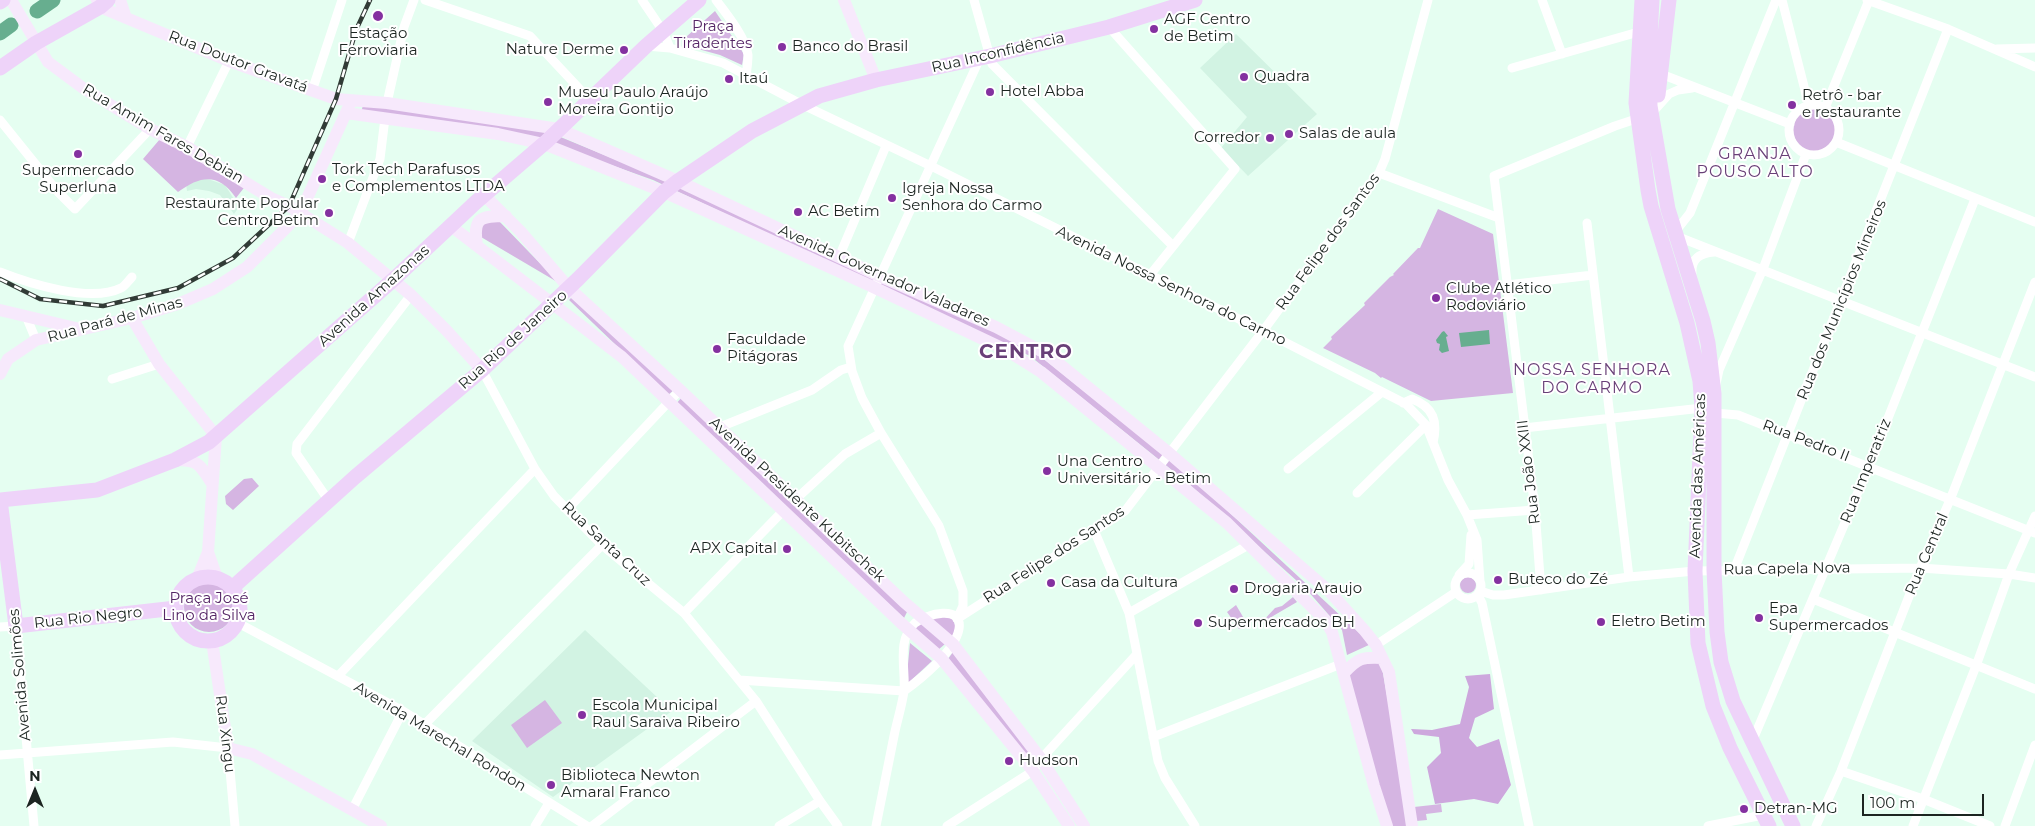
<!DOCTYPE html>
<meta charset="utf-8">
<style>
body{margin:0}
#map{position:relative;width:2035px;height:826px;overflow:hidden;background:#e5fef1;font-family:Montserrat,sans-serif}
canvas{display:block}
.north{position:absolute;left:10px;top:766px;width:50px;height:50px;-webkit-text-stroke:4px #fff;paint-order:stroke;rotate:0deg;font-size:14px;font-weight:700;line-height:20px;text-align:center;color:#1c2521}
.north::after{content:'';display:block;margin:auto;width:18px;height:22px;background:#1c2521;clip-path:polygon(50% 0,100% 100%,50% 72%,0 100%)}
.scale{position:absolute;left:1862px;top:794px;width:122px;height:22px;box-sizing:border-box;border:2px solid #1c2521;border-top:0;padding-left:6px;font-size:15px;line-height:18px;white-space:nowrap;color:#1c2521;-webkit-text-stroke:4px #fff;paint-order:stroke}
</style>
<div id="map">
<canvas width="2035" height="826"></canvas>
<div class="north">N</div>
<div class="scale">100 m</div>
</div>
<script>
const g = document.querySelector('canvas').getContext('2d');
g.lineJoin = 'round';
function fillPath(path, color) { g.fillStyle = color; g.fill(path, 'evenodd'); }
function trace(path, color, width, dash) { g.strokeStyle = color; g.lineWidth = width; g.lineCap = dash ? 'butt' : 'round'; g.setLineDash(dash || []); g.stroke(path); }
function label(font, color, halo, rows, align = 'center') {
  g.font = font + ' Montserrat,sans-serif'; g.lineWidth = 4; g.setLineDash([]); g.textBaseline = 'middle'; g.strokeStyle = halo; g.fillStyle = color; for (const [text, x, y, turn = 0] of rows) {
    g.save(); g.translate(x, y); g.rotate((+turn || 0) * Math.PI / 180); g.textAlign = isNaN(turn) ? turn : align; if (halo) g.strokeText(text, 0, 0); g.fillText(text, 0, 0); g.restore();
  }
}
fillPath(new Path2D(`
 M1236,34L1317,114L1248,176L1221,148L1247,117L1200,68Z
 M195,179H208L225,185L239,207L234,214L220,195L209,191L196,189L187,191L186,183Z
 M585,630L672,711L553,797L472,741Z`), '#d2f3e3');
fillPath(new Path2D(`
 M715,11L744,54L742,65L720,55L687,46L686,37Z
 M363,105L541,129L636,168L1012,340L1045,360L1189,475L1371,644L1347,655L1342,630L1307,590L1188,483L1030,356L653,180L533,137L361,113Z
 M1793 130a22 22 0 1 1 44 0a22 22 0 1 1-44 0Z
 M160,139L247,184L236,198C219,173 201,175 178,192L143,159Z
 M1438,209L1493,234L1513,393L1431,401L1382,377L1381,378L1375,373L1323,348L1332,339L1331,337L1365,305L1364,303L1390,277L1394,275L1393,274L1418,248H1420Z
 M487,219L499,221L559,283L481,237L478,232Z
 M573,296L674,390L668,395L569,300Z
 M682,397L908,610L904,618L675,405Z
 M252,478L259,486L233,510L226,504L225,496L244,479Z
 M1460 585a8 8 0 1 1 16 0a8 8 0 1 1-16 0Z
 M184 607a25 25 0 1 1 50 0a25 25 0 1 1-50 0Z
 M1293,597L1297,602L1261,623L1275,608L1282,606Z
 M1236,605L1249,627L1239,629L1227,612Z
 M943,616L950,617C958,625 956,630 951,639L929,619Z
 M920,622L945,644L938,650L913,630Z
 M910,643L932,661L906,685Z
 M953,652L1033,754L1029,758L948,659Z
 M1381,662L1410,826H1389L1346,679L1354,663Z
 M545,700L562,723L527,748L511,725Z
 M1441,804L1442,812L1426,814L1427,820L1416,821L1414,807Z`), '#d5b5e2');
fillPath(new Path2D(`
 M1490,674L1494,709L1475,718L1469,738L1477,747L1499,739L1511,785L1498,804L1474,799L1435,804L1427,767L1441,753L1439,737L1414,734L1411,729L1432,730L1460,724L1469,687L1465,676Z`), '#cda7dd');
fillPath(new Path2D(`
 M1489,330L1490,344L1461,347L1459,333Z
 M1444,331L1448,336L1446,337L1449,351L1442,353L1439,350L1440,344L1437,343L1436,340L1442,332Z`), '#67ae8f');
trace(new Path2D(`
 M37,11L53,0
 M0,33L11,25`), '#67ae8f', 15);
trace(new Path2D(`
 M425,0L530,36L589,99
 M642,0L663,31L670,48
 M716,0C726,13 746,38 748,55C748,62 747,69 746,75
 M974,0L992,64L1173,246
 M1542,0L1562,54
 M1782,0L1809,106
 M1867,0L1948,29L2035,67
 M1109,27L1235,169L1150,275
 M646,46L670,48L723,63L801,104L931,166L1263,331L1406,404L1426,425L1448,480L1467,515L1477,540L1480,581
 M1997,49L2035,48
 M1512,68L1635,33
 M1661,74L1790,124
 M312,91L342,0
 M387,103L404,27L414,0
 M1789 130a25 25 0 1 1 50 0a25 25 0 1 1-50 0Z
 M1825,108L1869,0
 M0,120L58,192L75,209L150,129
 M1836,142L2035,222
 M187,147L229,61
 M1379,173L1499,218
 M1587,223L1629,577
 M1675,232L1690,213L1776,0
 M1676,236L2035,377
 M348,243L380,159L385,118
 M839,257L886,146
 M0,272C30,284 91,303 121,288C125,286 128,281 132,277
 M1692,273C1691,258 1701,253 1714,252
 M1507,285L1593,275
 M26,316L36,340
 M482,370L535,469L554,496L602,545L684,613L756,701L820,801L838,826
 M112,379L159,364
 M1716,384L1719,370L1763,269L1806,154
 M1403,403L1412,399C1434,407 1438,422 1433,443
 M1715,413L1738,415L2035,533
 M720,427L812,390L841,370L851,367
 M1524,428L1702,408
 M1288,469L1382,392
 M1357,493L1426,425
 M796,499L845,454L881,433
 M329,501L296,453L297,444L411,295
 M567,510L680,390
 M1467,515L1535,510
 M1094,530L1129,613L1158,761L1165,778L1195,826
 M1734,570L1948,29
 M1455 586a13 13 0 1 1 26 0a13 13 0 1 1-26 0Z
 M1459,575L1469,564L1471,535
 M1541,590L1535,510L1494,176L1615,126L1651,114L1669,94L1678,90L1692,88
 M1480,591L1493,595H1504L1629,577L1695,571L1920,568L2009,574L2035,578
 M1478,595L1482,603L1529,826
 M1813,599L2035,689
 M684,613L783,511
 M1129,613L1250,544
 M957,619L1125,511L1263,331L1379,173L1385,159L1428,0
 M957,619L963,606V591L939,526L881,433L862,398L852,371L848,346L980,58
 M238,623L403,711L587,826
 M0,627L16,626L34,826
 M1376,645L1456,592
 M338,676L535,469
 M739,680L904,691
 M425,724L602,545
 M1153,737L1341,664
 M1752,742L1869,466L1975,199
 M0,755L173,742L228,748L235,826
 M1841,771L1923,799L1990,826
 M352,810L403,711
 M535,826L549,803
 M592,826L756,701
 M779,826L820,801
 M876,826C882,796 888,766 894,736C897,721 902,706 904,691C906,669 896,640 915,623C926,614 963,604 959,629C955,651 921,679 904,691
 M947,826L1033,771L1041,759L1137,654
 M1708,826L1763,815
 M1816,826L1841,771L1920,568L1950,500L2035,282
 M1913,826L1976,666L2009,574L2035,516
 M2005,826L2035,745`), '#fff', 9);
trace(new Path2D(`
 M11,0L48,62L83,88L150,129L187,147L271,198L289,206L348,243L411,295L447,331L482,370
 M97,0L100,7L229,61L336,99L387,103L559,129L678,181L877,275L996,327L1047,354L1169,453L1329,591L1365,631L1376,645L1389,672L1412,826
 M120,0L126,18
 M844,0L876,80
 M346,113L498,134L544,144L664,192L871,286L1006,350L1041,372L1227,523L1325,620L1332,632L1374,786L1387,826
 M484,195L521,232L569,288L680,390L904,602L953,644L1041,759L1084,826
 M451,226L622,357L901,623L941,658L1033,771L1069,826
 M477,246C473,218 479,216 506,216
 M0,310L80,329
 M132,318L159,364L216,436L208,552L197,579
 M0,374L8,359L36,340L132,318L178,304L213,289L247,267L300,214L349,106
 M175,460C198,460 199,463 211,482
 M208,552L217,578
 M212,641L228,748L252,754L381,826
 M1344,673C1358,658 1362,657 1382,658`), '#f7e9fc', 12);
trace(new Path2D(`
 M1642,0L1636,103L1648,190L1651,206L1687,323L1700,381L1702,408L1695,571L1698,643L1713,706L1730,748L1769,826
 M1652,0L1649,56L1650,106L1668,209L1703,321L1708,343L1714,394V570L1717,632L1721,662L1733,701L1793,826
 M0,2L3,0
 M0,68L36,43L100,7L108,0
 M1658,95L1669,0
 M0,500L97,490L175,460L209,442L394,279L476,202L547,141L646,46L699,0
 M0,500L16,626L176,608
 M176 609a32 32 0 1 1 64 0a32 32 0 1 1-64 0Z
 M232,588L355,477L482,370L578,279L664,192L678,181L752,131L819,96L876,80L990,56L1109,27L1195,0`), '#eed3f9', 15);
const rail = new Path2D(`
 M0,279L40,299L103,306L178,288L233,258L289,206L336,99L356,30L370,0`);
trace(rail, '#313b36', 4.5);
trace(rail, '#fff', 2.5, [8]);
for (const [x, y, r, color] of [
 [378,16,6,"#8431a0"],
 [1154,29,5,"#8431a0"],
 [782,47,5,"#8431a0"],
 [624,50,5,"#8431a0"],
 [1244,77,5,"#8431a0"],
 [729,79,5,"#8431a0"],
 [990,92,5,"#8431a0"],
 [548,102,5,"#8431a0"],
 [1792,105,5,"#8431a0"],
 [1289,134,5,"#8431a0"],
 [1270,138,5,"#8431a0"],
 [78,154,5,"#8431a0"],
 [322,179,5,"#8431a0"],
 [892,198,5,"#8431a0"],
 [798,212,5,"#8431a0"],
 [329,213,5,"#8431a0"],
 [1436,298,5,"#8431a0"],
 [717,349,5,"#8431a0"],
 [1047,471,5,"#8431a0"],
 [787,549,5,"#8431a0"],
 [1498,580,5,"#8431a0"],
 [1051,583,5,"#8431a0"],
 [1234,589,5,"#8431a0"],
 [1759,618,5,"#8431a0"],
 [1601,622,5,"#8431a0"],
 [1198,623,5,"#8431a0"],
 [582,715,5,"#8431a0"],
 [1009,761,5,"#8431a0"],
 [551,785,5,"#8431a0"],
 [1744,809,5,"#8431a0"]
]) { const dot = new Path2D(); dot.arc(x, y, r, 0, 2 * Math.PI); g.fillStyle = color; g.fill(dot); trace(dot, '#fff', 2); }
label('15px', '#1c2521', '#fff', [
 ["AGF Centro",1164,20],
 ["de Betim",1164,37],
 ["Estação",378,34,"center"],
 ["Ferroviaria",378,51,"center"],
 ["Banco do Brasil",792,47],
 ["Nature Derme",614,50,"right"],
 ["Quadra",1254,77],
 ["Itaú",739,79],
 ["Hotel Abba",1000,92],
 ["Museu Paulo Araújo",558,93],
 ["Moreira Gontijo",558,110],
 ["Retrô - bar",1802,96],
 ["e restaurante",1802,113],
 ["Salas de aula",1299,134],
 ["Corredor",1260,138,"right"],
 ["Tork Tech Parafusos",332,170],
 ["e Complementos LTDA",332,187],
 ["Supermercado",78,171,"center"],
 ["Superluna",78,188,"center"],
 ["Igreja Nossa",902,189],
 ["Senhora do Carmo",902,206],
 ["Restaurante Popular",319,204,"right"],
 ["Centro Betim",319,221,"right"],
 ["AC Betim",808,212],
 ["Clube Atlético",1446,289],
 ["Rodoviário",1446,306],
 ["Faculdade",727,340],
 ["Pitágoras",727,357],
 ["Una Centro",1057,462],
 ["Universitário - Betim",1057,479],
 ["APX Capital",777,549,"right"],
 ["Buteco do Zé",1508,580],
 ["Casa da Cultura",1061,583],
 ["Drogaria Araujo",1244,589],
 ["Epa",1769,609],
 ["Supermercados",1769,626],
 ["Eletro Betim",1611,622],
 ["Supermercados BH",1208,623],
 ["Escola Municipal",592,706],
 ["Raul Saraiva Ribeiro",592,723],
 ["Hudson",1019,761],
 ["Biblioteca Newton",561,776],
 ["Amaral Franco",561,793],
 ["Detran-MG",1754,809]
], 'left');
label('15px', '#552666', '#fff', [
 ["Praça",713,27],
 ["Tiradentes",713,44],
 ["Praça José",209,599],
 ["Lino da Silva",209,616]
]);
label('15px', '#1c2521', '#fff', [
 ["Rua Inconfidência",998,53,-13],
 ["Rua Doutor Gravatá",238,62,21],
 ["Rua Amim Fares Debian",163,134,30],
 ["Rua Felipe dos Santos",1328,242,-54],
 ["Avenida Governador Valadares",884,276,24],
 ["Avenida Nossa Senhora do Carmo",1171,286,26],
 ["Avenida Amazonas",374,296,-42],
 ["Rua dos Municípios Mineiros",1842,300,-68],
 ["Rua Pará de Minas",115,320,-15],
 ["Rua Rio de Janeiro",513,340,-42],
 ["Rua Pedro II",1806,441,21],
 ["Rua Imperatriz",1866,471,-68],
 ["Rua João XXIII",1529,472,-97],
 ["Avenida das Américas",1698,476,-88],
 ["Avenida Presidente Kubitschek",797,500,43],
 ["Rua Santa Cruz",606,544,43],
 ["Rua Central",1927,554,-67],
 ["Rua Felipe dos Santos",1054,555,-33],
 ["Rua Capela Nova",1787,569,-1],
 ["Rua Rio Negro",88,618,-6],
 ["Avenida Solimões",20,675,-95],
 ["Rua Xingu",225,734,83],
 ["Avenida Marechal Rondon",440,737,31]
]);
g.letterSpacing = '1px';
label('16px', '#694078', '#fff', [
 ["GRANJA",1755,154],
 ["POUSO ALTO",1755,172],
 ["NOSSA SENHORA",1592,370],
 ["DO CARMO",1592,388]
]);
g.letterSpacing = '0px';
g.letterSpacing = '1px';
label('bold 20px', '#694078', '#fff', [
 ["CENTRO",1026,352]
]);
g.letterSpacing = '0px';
</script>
